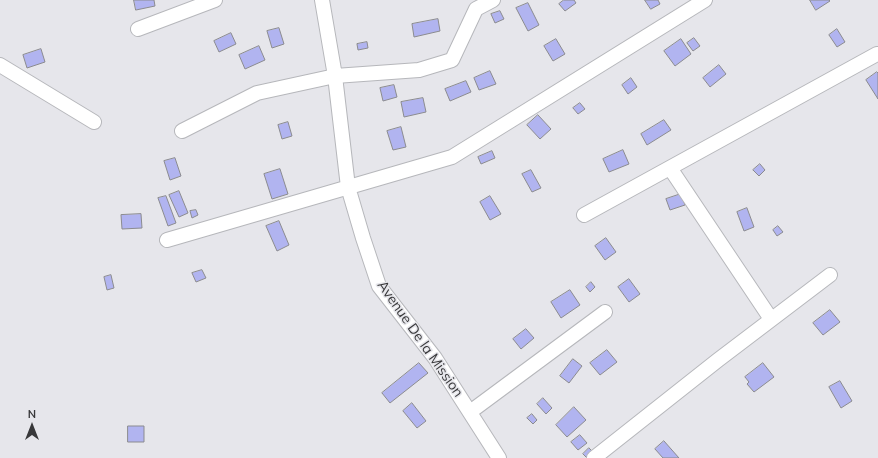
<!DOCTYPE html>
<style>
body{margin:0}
#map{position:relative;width:878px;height:458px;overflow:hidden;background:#e6e6eb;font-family:Mulish,sans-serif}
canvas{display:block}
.north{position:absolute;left:12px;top:406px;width:40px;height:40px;-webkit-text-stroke:3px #e6e6eb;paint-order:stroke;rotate:0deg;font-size:11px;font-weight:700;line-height:16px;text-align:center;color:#38383a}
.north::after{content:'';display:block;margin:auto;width:14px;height:18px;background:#38383a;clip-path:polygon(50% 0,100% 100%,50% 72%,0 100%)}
</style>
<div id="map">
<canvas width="878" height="458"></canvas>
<div class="north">N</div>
</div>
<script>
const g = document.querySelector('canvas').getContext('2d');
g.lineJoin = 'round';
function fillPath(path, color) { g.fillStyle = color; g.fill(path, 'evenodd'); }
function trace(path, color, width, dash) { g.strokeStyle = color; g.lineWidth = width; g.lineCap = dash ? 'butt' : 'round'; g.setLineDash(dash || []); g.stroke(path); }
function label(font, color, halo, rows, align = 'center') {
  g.font = font + ' Mulish,sans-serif'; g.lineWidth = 3; g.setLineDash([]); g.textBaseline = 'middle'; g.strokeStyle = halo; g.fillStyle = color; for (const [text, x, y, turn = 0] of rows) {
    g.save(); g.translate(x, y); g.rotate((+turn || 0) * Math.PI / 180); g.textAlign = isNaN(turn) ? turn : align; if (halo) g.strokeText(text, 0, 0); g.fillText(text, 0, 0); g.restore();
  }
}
const building = new Path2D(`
 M134,0H154L155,6L136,10Z
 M564,0H574L576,3L565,11L559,4Z
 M645,0H658L660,4L651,9Z
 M810,0H829L830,1L816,10Z
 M528,3L539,25L528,31L516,8Z
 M500,11L504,19L495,23L491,14Z
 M438,19L440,31L414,37L412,24Z
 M279,28L284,44L272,48L267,31Z
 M837,29L845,42L837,47L829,35Z
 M231,33L236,44L219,52L214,41Z
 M694,38L700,46L693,51L687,43Z
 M556,39L565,54L553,61L544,46Z
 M681,39L691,54L675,66L664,51Z
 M367,42L368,48L358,50L357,44Z
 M259,46L265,60L245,69L239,55Z
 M41,49L45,62L27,68L23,55Z
 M719,65L726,74L710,87L703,78Z
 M490,71L496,84L479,90L474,78Z
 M877,72L878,73V99L866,80Z
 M631,78L637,87L628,94L622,85Z
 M466,81L471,92L450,101L445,89Z
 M394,85L397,97L383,101L380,88Z
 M423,98L426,112L404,117L401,102Z
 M580,103L585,109L578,114L573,108Z
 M538,115L551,129L540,139L527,125Z
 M664,120L671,130L647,145L641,134Z
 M288,122L292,136L282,139L278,125Z
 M401,127L406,147L393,150L387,131Z
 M623,150L629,164L609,172L603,159Z
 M492,151L495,158L481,164L478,157Z
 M175,158L181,176L170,180L164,161Z
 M760,164L765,170L759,176L753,170Z
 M280,169L288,194L272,199L264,174Z
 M531,170L541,188L532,192L522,174Z
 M179,191L188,213L179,217L169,195Z
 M681,194L685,205L670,210L666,199Z
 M166,196L176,223L168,226L158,198Z
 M490,196L501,214L490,220L480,202Z
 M747,208L754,227L744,231L737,212Z
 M196,210L198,215L192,218L190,211Z
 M141,214L142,228L122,229L121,215Z
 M279,221L289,245L277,251L266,226Z
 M778,226L783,232L777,236L773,230Z
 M606,238L616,252L605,260L595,246Z
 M202,270L206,278L196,282L192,273Z
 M111,275L114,288L107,290L104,277Z
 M629,279L640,294L629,302L618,287Z
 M591,282L595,287L590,292L586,287Z
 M570,290L580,305L561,318L551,302Z
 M830,310L840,322L823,335L813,323Z
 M526,329L534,338L521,349L513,339Z
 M607,350L617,362L600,375L590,363Z
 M573,359L582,366L569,383L560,376Z
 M419,363L428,373L390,403L382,393Z
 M763,363L774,377L754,392L747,384L749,382L745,377Z
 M840,381L852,401L841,408L829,387Z
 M543,398L552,408L546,414L537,404Z
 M412,403L426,421L417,428L403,411Z
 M574,407L586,420L567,437L556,425Z
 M532,414L537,420L533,424L527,418Z
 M128,426H144V442H128Z
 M580,435L587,443L578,450L571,442Z
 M664,441L679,458H663L655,449Z
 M589,448L594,453L588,458H587L583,454Z`);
fillPath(building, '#b1b4f0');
trace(building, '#8b8b8f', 1);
const minor = new Path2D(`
 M322,0L335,76L348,187L363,238L379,286L435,358L499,458
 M138,29L215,0
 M0,65L94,122
 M182,131L257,93L335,76L419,70L452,60L476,9L493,0
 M670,168L771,319
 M584,215L877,54
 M167,240L452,157L705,0
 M470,412L605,312
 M594,458L718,360L830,275`);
trace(minor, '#b6b7bb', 16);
trace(minor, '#fff', 14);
label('14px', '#38383a', '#e6e6eb', [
 ["Avenue De la Mission",420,339,55]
]);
</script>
